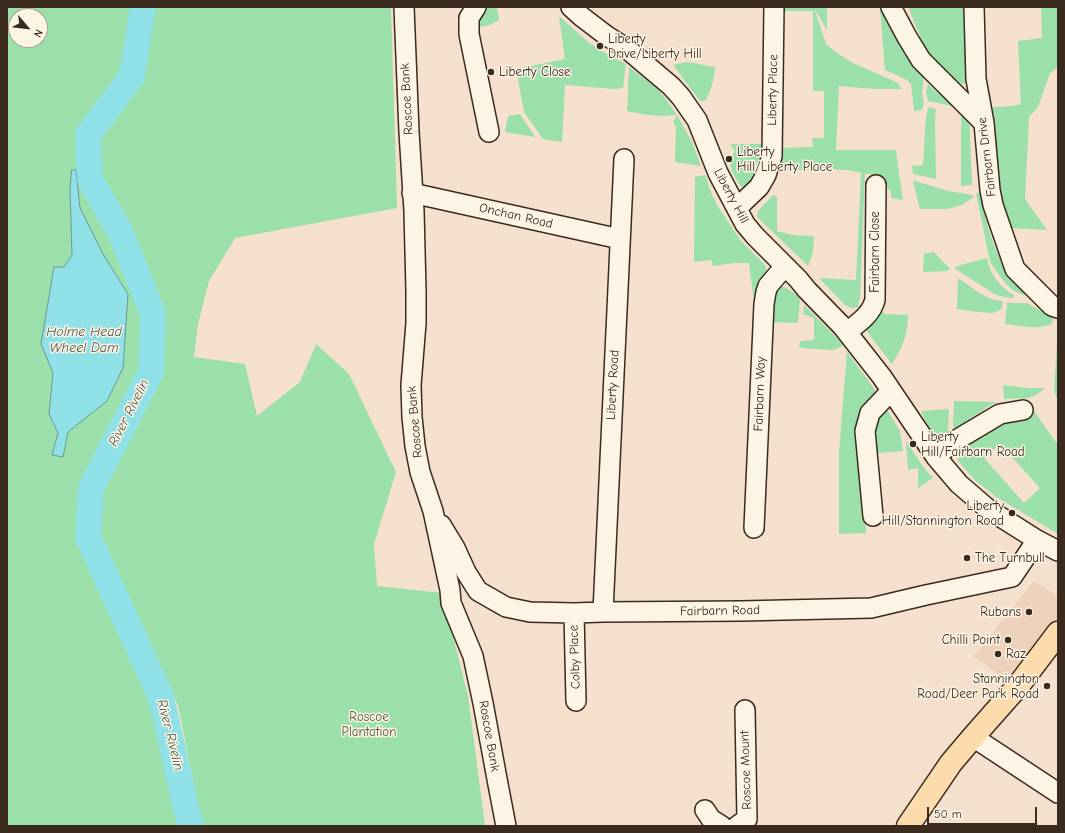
<!DOCTYPE html>
<style>
body{margin:0}
#map{position:relative;width:1065px;height:833px;overflow:hidden;background:#f4e0cc;font-family:"Comic Neue",sans-serif}
canvas{display:block}
.frame{position:absolute;inset:0;border:8px solid #3b2a1e;pointer-events:none}
.north{position:absolute;left:8px;top:8px;width:40px;height:40px;box-sizing:border-box;background:#fcf5e5;border:1px solid #afa495;border-radius:50%;rotate:118deg;font-size:11px;font-weight:700;line-height:16px;text-align:center;color:#3b2a1e}
.north::after{content:'';display:block;margin:auto;width:14px;height:18px;background:#3b2a1e;clip-path:polygon(50% 0,100% 100%,50% 72%,0 100%)}
.scale{position:absolute;left:927px;top:807px;width:110px;height:18px;box-sizing:border-box;border:2px solid #3b2a1e;border-top:0;padding-left:5px;font-size:12px;line-height:14px;white-space:nowrap;color:#3b2a1e;-webkit-text-stroke:3px #fcf5e5;paint-order:stroke}
</style>
<div id="map">
<canvas width="1065" height="833"></canvas>
<div class="frame"></div>
<div class="north">N</div>
<div class="scale">50 m</div>
</div>
<script>
const g = document.querySelector('canvas').getContext('2d');
g.lineJoin = 'round';
function fillPath(path, color) { g.fillStyle = color; g.fill(path, 'evenodd'); }
function trace(path, color, width, dash) { g.strokeStyle = color; g.lineWidth = width; g.lineCap = dash ? 'butt' : 'round'; g.setLineDash(dash || []); g.stroke(path); }
function label(font, color, halo, rows, align = 'center') {
  g.font = font + ' "Comic Neue",sans-serif'; g.lineWidth = 3; g.setLineDash([]); g.textBaseline = 'middle'; g.strokeStyle = halo; g.fillStyle = color; for (const [text, x, y, turn = 0] of rows) {
    g.save(); g.translate(x, y); g.rotate((+turn || 0) * Math.PI / 180); g.textAlign = isNaN(turn) ? turn : align; if (halo) g.strokeText(text, 0, 0); g.fillText(text, 0, 0); g.restore();
  }
}
fillPath(new Path2D(`
 M1034,581L1058,596V627L1013,686L974,656Z`), '#eed1bb');
fillPath(new Path2D(`
 M7,7H135L127,67L88,124L84,138L86,181L116,236L144,315L141,373L84,486L80,525L151,692L175,782L168,783L178,826H7ZM16,16H40V40H16Z
 M148,7H391L397,208L235,238L209,281L198,324L194,357L245,364L257,416L300,382L316,344L349,374L396,472L374,544L377,586L442,593L468,696L485,826H202L178,706L153,649L93,533L96,488L154,378L158,313L127,236L93,179L96,134L137,79Z
 M481,7H497L499,20L490,25L474,28Z
 M781,7H827V30L814,8L826,44L834,51L853,63L896,82L902,89H874L839,86L836,150H896L899,174L903,200L891,198V192L877,174H865L860,299L859,300L858,307L851,308L845,305L819,278L856,280L861,173L848,170L816,169L802,170L786,169L779,164L778,160L780,148L813,147L812,138H824V91H813V11H780Z
 M880,7H891L906,47L924,78L922,93L924,103L922,110L914,111L911,84L907,80L885,70Z
 M909,7H967L969,82L963,84L954,82L935,63L928,54L912,17Z
 M1041,7H1058V67L1050,73L1038,107L1029,117L1025,199L1047,230L1009,228L999,209L990,108L994,107L1012,106L1021,104L1018,41L1042,38Z
 M559,16L588,42L609,55L626,64L623,88L614,89L565,85L562,142L543,139L524,112L516,69L565,59Z
 M687,62L715,67C714,79 712,90 705,101H700L673,65Z
 M629,67L654,86L665,98L677,115L692,142L701,166L675,162L676,127L673,122L677,115C658,117 645,115 627,111Z
 M928,84L936,92L969,111L972,185L961,186V108L928,101L926,90Z
 M929,107L936,109L935,119L936,179L913,174L912,166L923,165L926,116Z
 M520,114L535,137L505,132L508,116Z
 M730,144H767V162L746,191C740,187 730,170 730,163C730,160 733,154 735,151Z
 M705,175L712,195L719,208L741,241L766,266V271L763,278L756,316L749,263H735L713,266L712,260L694,262L695,177Z
 M915,181L948,191L973,195L974,197L962,205L947,209H920L913,182Z
 M976,193H980C986,221 992,249 1008,273C1013,280 1020,287 1026,294L1024,295L1018,293L1010,288L1002,279L990,262Z
 M773,195L777,197V231L792,235L814,236L813,252L808,266L757,217L758,211Z
 M934,252L950,269L948,271L923,272L924,254Z
 M987,258C990,274 999,287 1014,295L1013,298L1005,297L996,295L954,268L964,264Z
 M958,278C972,287 986,301 1003,301L1002,309L993,313L977,312L957,309Z
 M783,286L796,294L800,300L798,323L772,322C772,305 769,296 783,286Z
 M1007,303H1027L1053,318L1052,324C1037,330 1020,326 1005,324Z
 M804,305L841,342L843,346L833,350L799,348L800,341L814,340V318L803,314Z
 M883,311L884,314L908,315C908,334 902,349 892,364L865,329L877,313Z
 M1058,323V400L1054,392Z
 M847,352L875,390C873,400 864,404 861,413C859,416 859,419 859,423L866,533L839,534V452Z
 M1003,385L1028,388H1045L1036,395L1028,398L1004,399Z
 M954,401L997,402L989,406L956,428L953,427Z
 M1031,407L1058,445V534L995,496L976,481L958,461C958,457 959,452 961,449C969,439 996,426 1008,423C1015,421 1023,422 1030,419ZM1000,444L1040,488L1024,503L984,458Z
 M886,408L900,431L903,451L878,453L873,430L875,418Z
 M949,409L948,433C946,434 944,435 941,435C932,436 924,418 921,411Z
 M906,441L924,468L933,478L918,488V468L908,470Z`), '#9bdfaa');
const water = new Path2D(`
 M72,170H76L80,208L103,254L128,294L123,368L107,401L68,432L63,457L52,455L58,433L49,414L53,373L41,344L54,267H64L72,255L70,190Z`);
fillPath(water, '#8fe1e7');
trace(water, '#6d9897', 1);
trace(new Path2D(`
 M143,7L132,76L88,135L90,179L121,234L153,314L151,372L91,488L88,537L161,697L186,808L191,826`), '#8fe1e7', 26);
const minor = new Path2D(`
 M404,7L409,132L414,211L416,291V323L411,385L412,417L415,446L420,472L433,511L450,590L451,603L473,656L483,703L497,779L506,826
 M476,7L469,18V34L489,132
 M571,7L582,17L607,36L626,48L671,86L681,97L697,120L718,173L745,224L755,236L798,279L807,290L842,326L882,377L936,457L959,484L988,509L1037,540L1058,551
 M891,7L907,37L921,60L984,123
 M974,7L976,79L984,123L990,190L993,205L1015,269L1052,306L1058,308
 M412,193L620,239
 M737,208L759,187L766,175L772,156L774,7
 M847,332C858,323 871,315 875,300L876,185
 M936,457L953,442L1000,414L1023,410
 M873,516L865,431L870,413L891,391
 M441,525L455,548L466,572L478,591L506,607L530,612L574,613L603,612L741,611L871,608L926,595L1012,577L1037,540
 M754,528L764,304L766,292L768,286L785,266
 M603,612L624,159
 M574,613L576,701
 M973,737L1058,793
 M705,810L711,819L722,826
 M737,826L747,819L745,710`);
const major = new Path2D(`
 M908,826L951,763L973,737L1018,686L1058,633`);
trace(minor, '#3b2a1e', 22);
trace(major, '#3b2a1e', 25);
trace(minor, '#fcf5e5', 19);
trace(major, '#fcdcac', 22);
for (const [x, y, r, color] of [
 [600,46,4,"#3b2a1e"],
 [491,72,4,"#3b2a1e"],
 [729,159,4,"#3b2a1e"],
 [913,444,4,"#3b2a1e"],
 [1012,513,4,"#3b2a1e"],
 [967,558,4,"#3b2a1e"],
 [1029,612,4,"#3b2a1e"],
 [1008,640,4,"#3b2a1e"],
 [998,654,4,"#3b2a1e"],
 [1047,686,4,"#3b2a1e"]
]) { const dot = new Path2D(); dot.arc(x, y, r, 0, 2 * Math.PI); g.fillStyle = color; g.fill(dot); trace(dot, '#fcf5e5', 1.5); }
label('13px', '#3b2a1e', '#fcf5e5', [
 ["Liberty",608,39],
 ["Drive/Liberty Hill",608,54],
 ["Liberty Close",499,72],
 ["Liberty",737,152],
 ["Hill/Liberty Place",737,167],
 ["Liberty",921,437],
 ["Hill/Fairbarn Road",921,452],
 ["Liberty",1004,506,"right"],
 ["Hill/Stannington Road",1004,521,"right"],
 ["The Turnbull",975,558],
 ["Rubans",1021,612,"right"],
 ["Chilli Point",1000,640,"right"],
 ["Raz",1006,654],
 ["Stannington",1039,679,"right"],
 ["Road/Deer Park Road",1039,694,"right"]
], 'left');
label('13px', '#3b2a1e', '#fcf5e5', [
 ["Liberty Place",773,90,-89],
 ["Roscoe Bank",407,99,-93],
 ["Fairbarn Drive",987,157,-97],
 ["Liberty Hill",731,196,62],
 ["Onchan Road",516,216,13],
 ["Fairbarn Close",875,252,-90],
 ["Liberty Road",613,385,-87],
 ["Fairbarn Way",760,394,-88],
 ["Roscoe Bank",415,422,-95],
 ["Fairbarn Road",720,611,-1],
 ["Colby Place",575,657,-92],
 ["Roscoe Bank",489,736,80],
 ["Roscoe Mount",746,770,-92]
]);
label('13px', '#535741', '#fcf5e5', [
 ["Roscoe",369,717],
 ["Plantation",369,732]
]);
label('italic 14px', '#505850', '#fcf5e5', [
 ["Holme Head",84,332],
 ["Wheel Dam",84,348],
 ["River Rivelin",129,413,-63],
 ["River Rivelin",170,735,76]
]);
</script>
